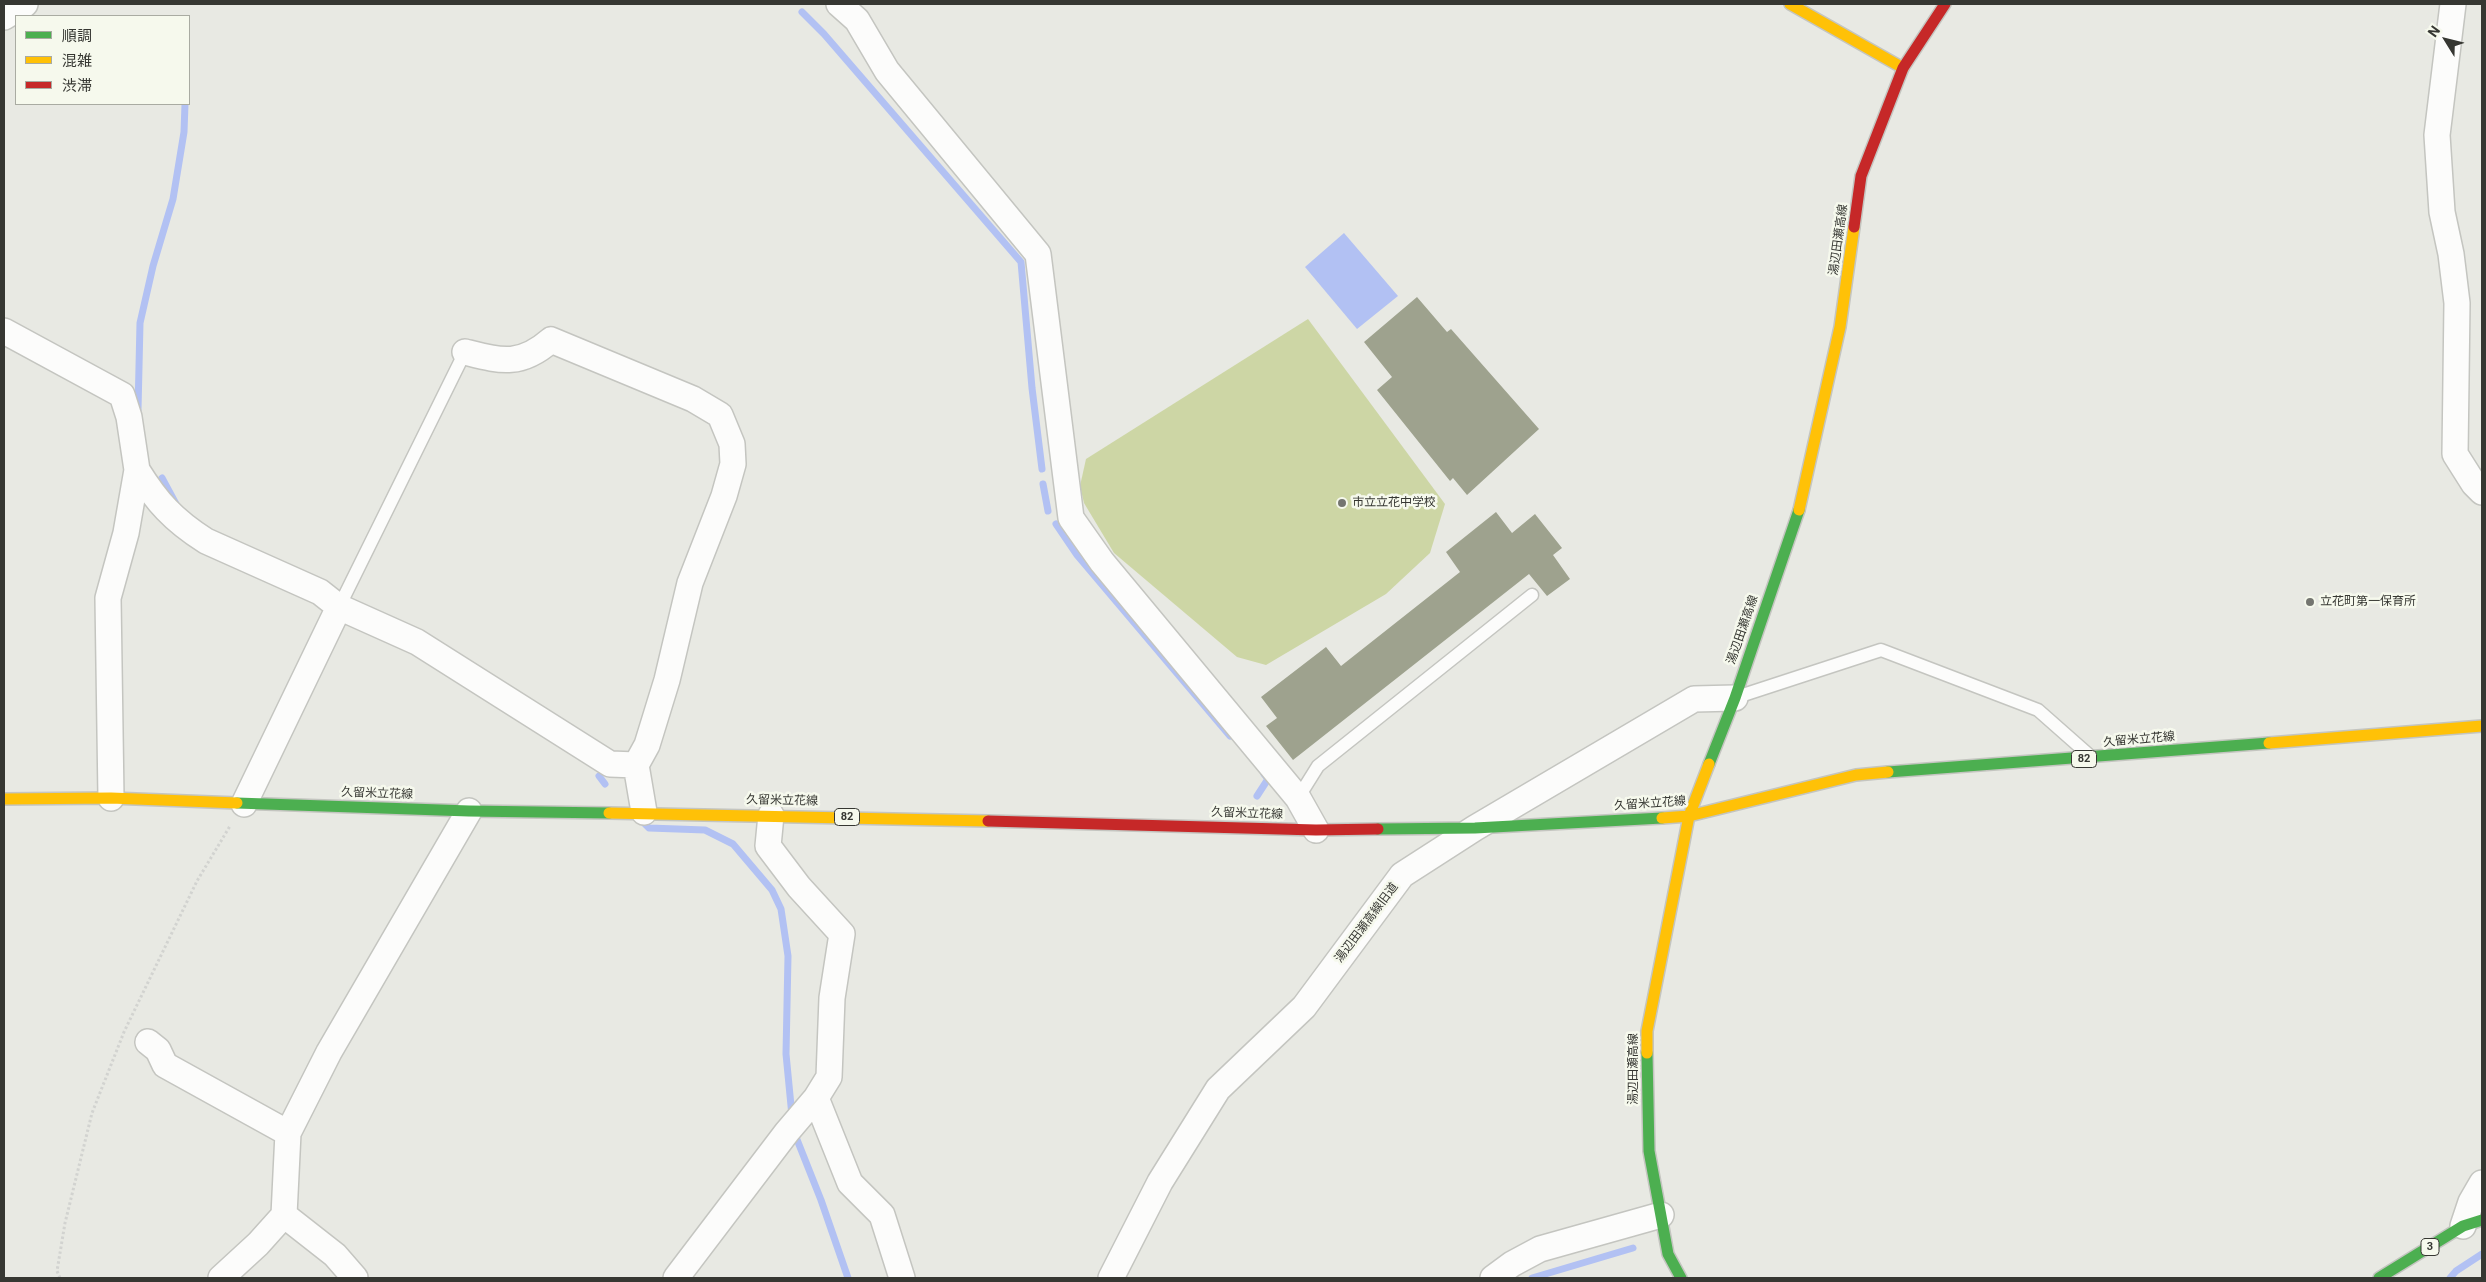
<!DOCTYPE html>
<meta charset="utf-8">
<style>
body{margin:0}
#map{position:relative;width:2486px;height:1282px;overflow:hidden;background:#e8e9e3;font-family:Roboto,"Noto Sans JP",sans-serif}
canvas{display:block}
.frame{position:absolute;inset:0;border:5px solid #363732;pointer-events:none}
.legend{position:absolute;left:15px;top:15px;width:175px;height:90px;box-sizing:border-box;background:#f6f9ed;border:1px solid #a9aba2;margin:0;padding:6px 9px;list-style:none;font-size:15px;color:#363732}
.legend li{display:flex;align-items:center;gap:10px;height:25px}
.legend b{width:25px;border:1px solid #a9aba2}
.north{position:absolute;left:2421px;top:15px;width:50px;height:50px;-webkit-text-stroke:4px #f6f9ed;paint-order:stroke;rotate:306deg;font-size:14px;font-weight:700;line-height:20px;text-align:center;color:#363732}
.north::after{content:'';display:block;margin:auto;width:18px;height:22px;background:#363732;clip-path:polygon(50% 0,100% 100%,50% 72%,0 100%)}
</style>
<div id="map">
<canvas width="2486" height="1282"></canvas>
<div class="frame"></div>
<ul class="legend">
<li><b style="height:6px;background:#4caf50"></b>順調</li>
<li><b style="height:6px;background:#ffc107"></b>混雑</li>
<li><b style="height:6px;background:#c62828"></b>渋滞</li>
</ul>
<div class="north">N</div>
</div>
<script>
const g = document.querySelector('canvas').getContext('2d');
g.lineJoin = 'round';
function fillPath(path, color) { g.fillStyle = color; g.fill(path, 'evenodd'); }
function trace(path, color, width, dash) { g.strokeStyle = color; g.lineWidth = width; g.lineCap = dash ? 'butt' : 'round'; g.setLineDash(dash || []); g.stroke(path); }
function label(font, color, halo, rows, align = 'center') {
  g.font = font + ' Roboto,"Noto Sans JP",sans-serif'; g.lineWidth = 5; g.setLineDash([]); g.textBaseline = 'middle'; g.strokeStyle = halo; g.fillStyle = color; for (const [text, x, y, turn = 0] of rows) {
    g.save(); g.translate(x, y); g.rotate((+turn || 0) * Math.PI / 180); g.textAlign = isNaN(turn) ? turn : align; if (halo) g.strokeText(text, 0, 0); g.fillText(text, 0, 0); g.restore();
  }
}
fillPath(new Path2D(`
 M1308,319L1445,504L1430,553L1386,594L1266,665L1237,657L1114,553L1084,503L1080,486L1086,459Z`), '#cdd6a5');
fillPath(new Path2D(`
 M1344,233L1398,296L1357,329L1305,267Z`), '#b2c1f3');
trace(new Path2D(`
 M802,12L824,34L1021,262L1032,388L1042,469
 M138,410L140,323L153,266L173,199L184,132L185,104
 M162,478L176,504
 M1043,484L1048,511
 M1056,524L1077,555L1230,736
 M599,776L605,784
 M1257,796L1268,779L1264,774
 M642,821L649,828L705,830L733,844L772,890L781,909L788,956L786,1054L792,1116
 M794,1132L821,1200L848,1278
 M1532,1278L1633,1248
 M2450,1278L2456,1271L2482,1254`), '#b2c1f3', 7);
fillPath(new Path2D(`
 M1417,297L1447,332L1451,329L1539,429L1467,495L1453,478L1450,481L1377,390L1392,377L1364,342Z
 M1496,512L1512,533L1535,514L1562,548L1553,555L1570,579L1547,596L1529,574L1293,760L1266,726L1277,718L1261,697L1326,647L1341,666L1460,572L1446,552Z`), '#9ea28e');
const lane = new Path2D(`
 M339,607L465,352
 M1737,697L1881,650L2038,710L2089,755
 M1298,798L1318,766L1532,595`);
const street = new Path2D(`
 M839,4L857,20L887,71L1038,254L1071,518L1102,562L1298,798L1316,830
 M2453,4L2437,135L2442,212L2451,254L2457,303L2455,454L2474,484L2482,492
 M4,17L25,4
 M4,331L122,395L129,417L137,470L126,533L108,598L111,798
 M465,352C501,361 520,367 551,340L693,399L720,415L732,444L733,464L724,496L690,583L667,680L647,745L636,765
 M137,470C157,502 173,520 206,541L320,592L339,607L417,642L610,764L636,765L644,812
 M244,804L339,607
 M148,1042L158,1050L165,1065L288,1133
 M816,1098L850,1183L882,1215L902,1278
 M284,1215L335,1255L355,1278
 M2463,1226L2471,1202L2482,1183
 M221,1278L258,1244L284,1215L288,1133L329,1052L469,811
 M676,1278L787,1132L816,1098L829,1077L832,998L842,934L799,887L768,846L771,815
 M1111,1278L1160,1182L1218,1089L1304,1007L1402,875L1475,828L1694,699L1735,698
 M1493,1278L1512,1264L1540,1249L1661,1215`);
const fast = new Path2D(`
 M1709,764L1735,698L1799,510
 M1888,772L2269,743
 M237,803L469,811L609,813
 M1378,829L1475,828L1662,818
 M1647,1053L1649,1151L1668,1254L1681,1278
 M2379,1278L2463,1226L2482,1220`);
const slow = new Path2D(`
 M1790,4L1903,68
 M1799,510L1840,327L1854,227
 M2269,743L2482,726
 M4,799L111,798L237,803
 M609,813L988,821
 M1662,818L1689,816L1856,775L1888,772
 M1647,1053V1031L1689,816L1709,764`);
const jam = new Path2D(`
 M1854,227L1861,176L1903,68L1945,4
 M988,821L1316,830L1378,829`);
trace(lane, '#c4c5c0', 15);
trace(street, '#c4c5c0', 28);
trace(fast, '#c4c5c0', 14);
trace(slow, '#c4c5c0', 14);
trace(jam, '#c4c5c0', 14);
trace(new Path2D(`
 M60,1278L57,1271L65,1223L92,1113L124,1032L197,881L230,826`), '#d2d3d0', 3, [2.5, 2.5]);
trace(lane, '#fcfcfb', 12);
trace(street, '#fcfcfb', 25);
trace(fast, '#4caf50', 11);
trace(slow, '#ffc107', 11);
trace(jam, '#c62828', 11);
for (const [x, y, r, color] of [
 [1342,503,5,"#747570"],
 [2310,602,5,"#747570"]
]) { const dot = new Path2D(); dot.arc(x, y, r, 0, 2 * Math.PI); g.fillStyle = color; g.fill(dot); trace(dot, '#f6f9ed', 2); }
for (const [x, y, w] of [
 [2084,759,25],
 [847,817,25],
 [2430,1247,18]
]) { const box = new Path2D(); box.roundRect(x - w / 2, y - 8.5, w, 17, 4); g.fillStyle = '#f6f9ed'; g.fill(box); trace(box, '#363732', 1); }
label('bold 11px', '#363732', null, [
 ["82",2084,759],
 ["82",847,817],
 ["3",2430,1247]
]);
label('12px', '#363732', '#f6f9ed', [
 ["湯辺田瀬高線",1839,240,-82],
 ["湯辺田瀬高線",1743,630,-71],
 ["久留米立花線",2139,740,-5],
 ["久留米立花線",377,794,2],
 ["久留米立花線",782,801,1],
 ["久留米立花線",1650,804,-4],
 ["久留米立花線",1247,814,2],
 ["湯辺田瀬高線旧道",1367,923,-53],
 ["湯辺田瀬高線",1634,1069,-90]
]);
label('12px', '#363732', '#f6f9ed', [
 ["市立立花中学校",1352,503],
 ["立花町第一保育所",2320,602]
], 'left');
</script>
